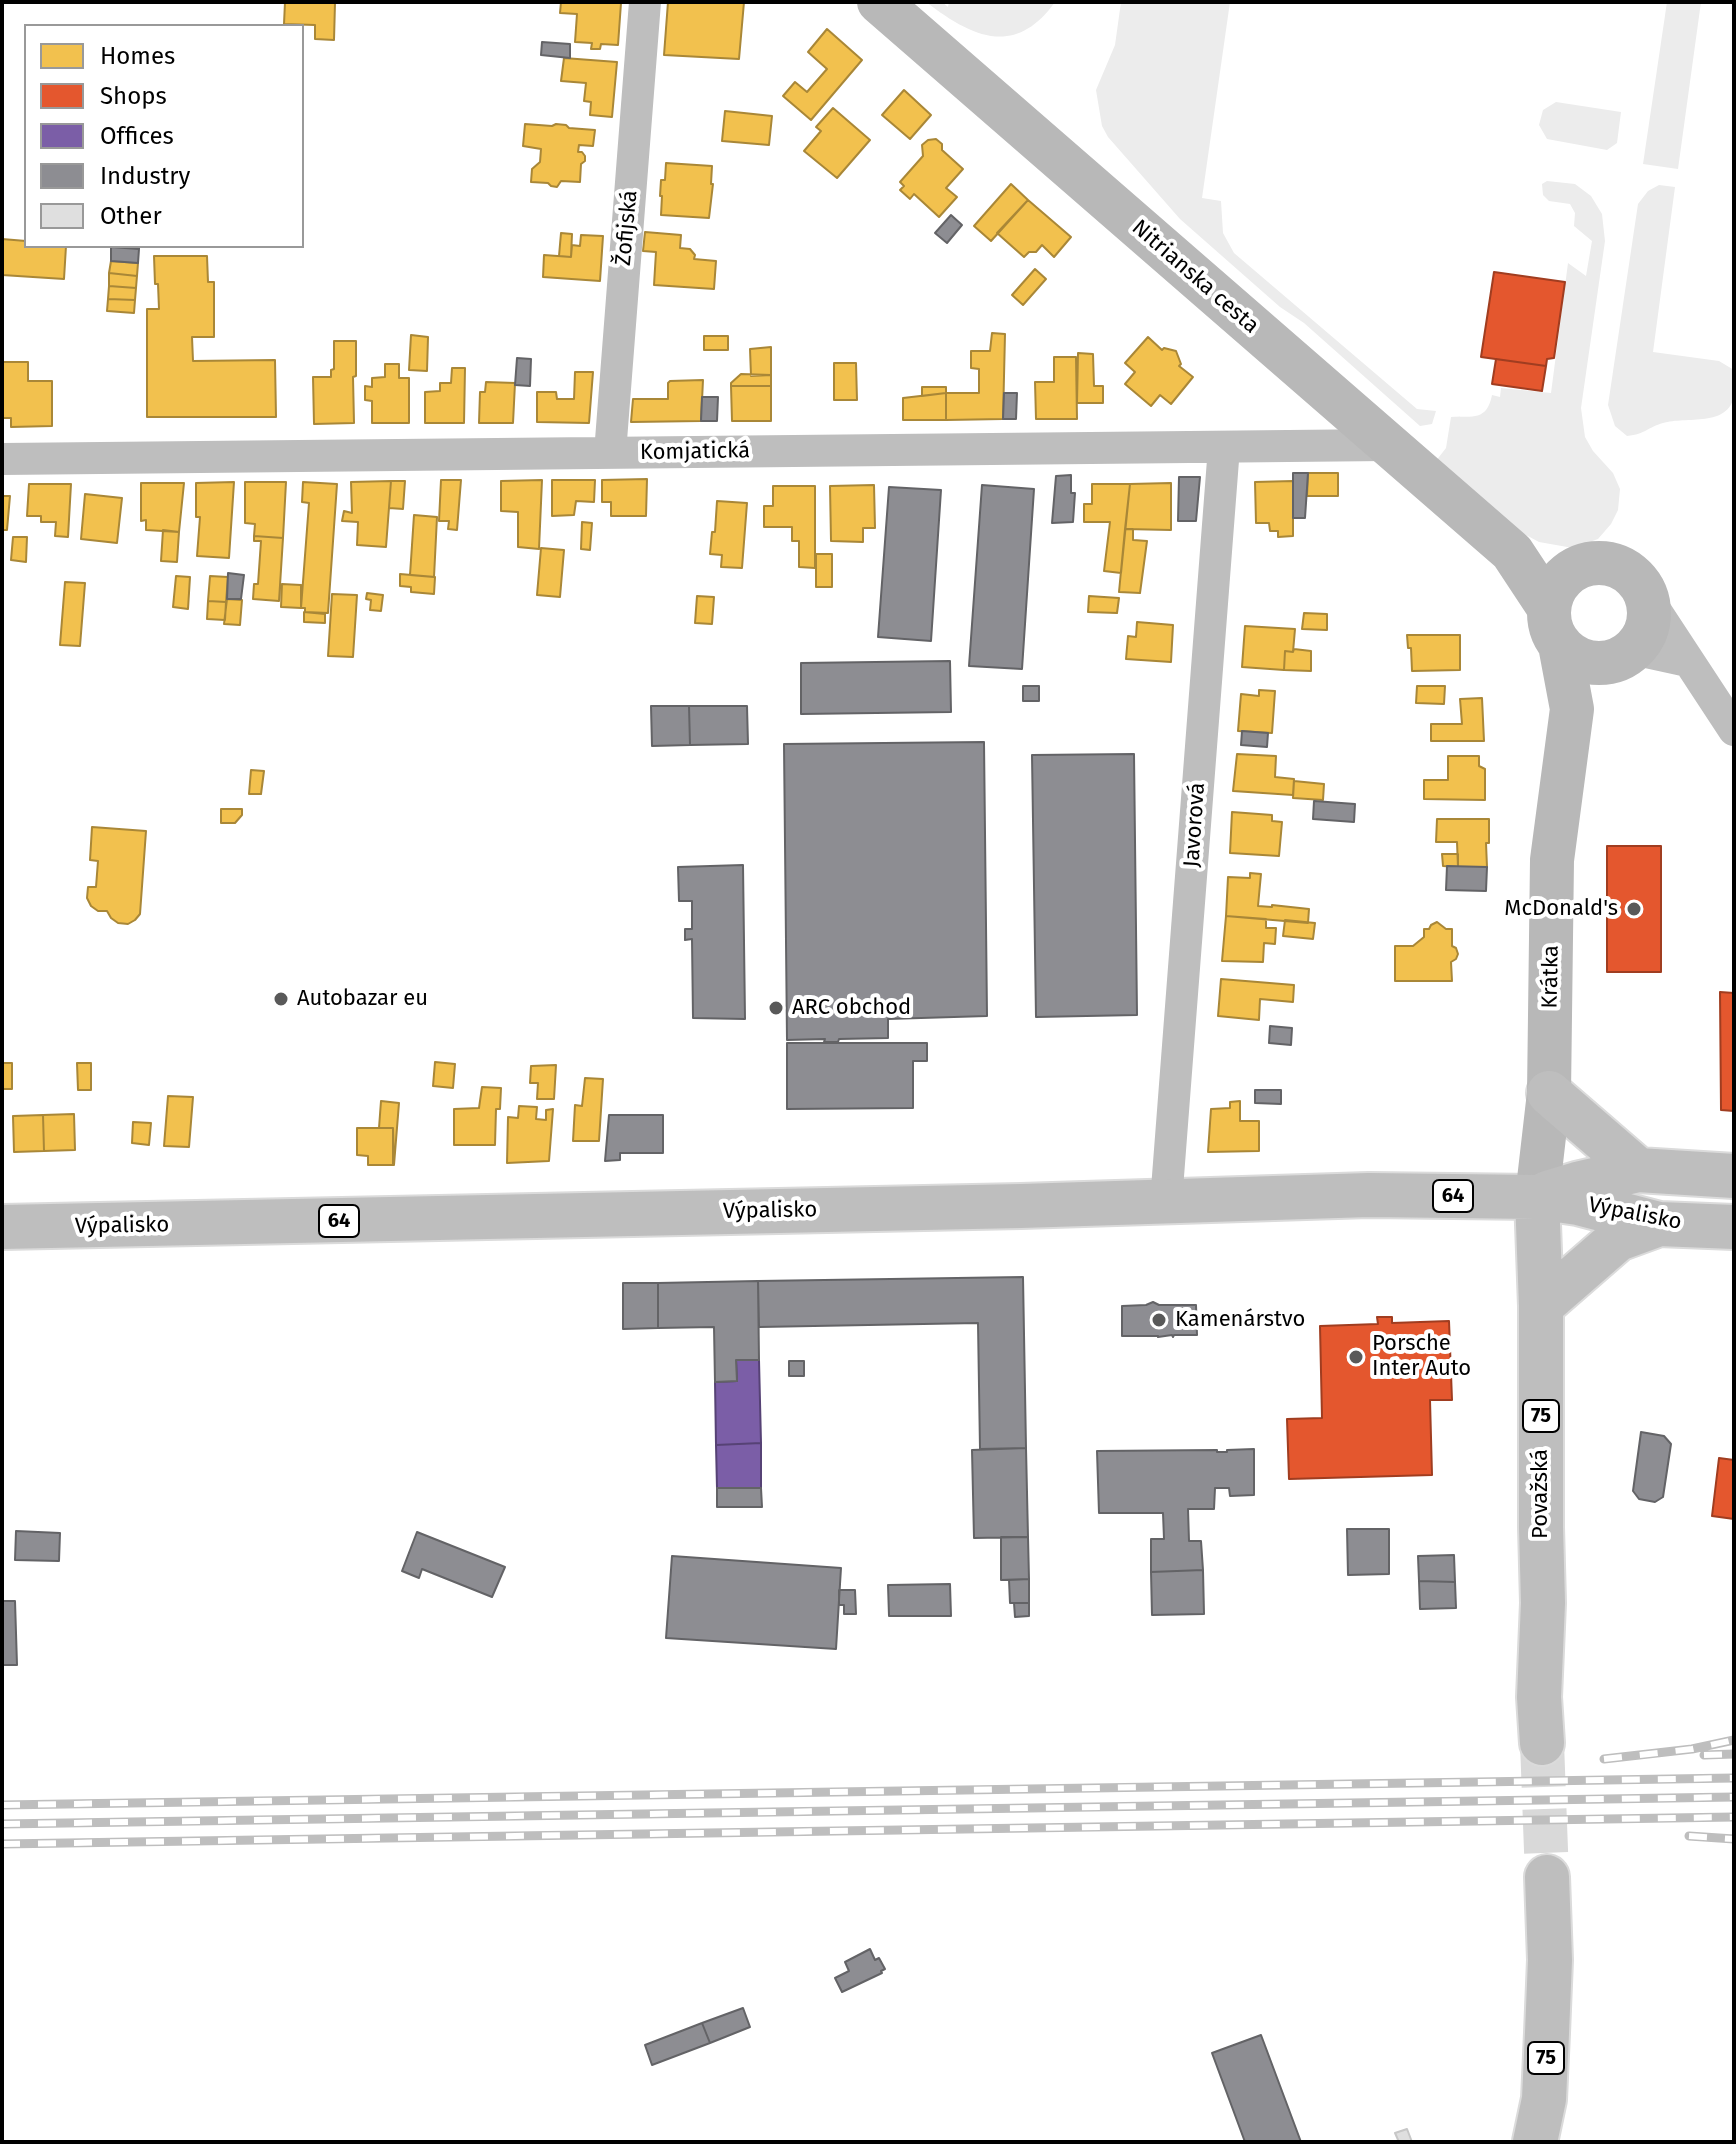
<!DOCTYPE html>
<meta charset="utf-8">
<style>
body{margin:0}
#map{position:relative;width:1736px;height:2144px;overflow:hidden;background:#fff;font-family:"Fira Sans",sans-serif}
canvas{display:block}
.frame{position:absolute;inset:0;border:4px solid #000;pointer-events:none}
.legend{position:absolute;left:24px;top:24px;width:280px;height:224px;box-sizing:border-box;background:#fff;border:2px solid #999;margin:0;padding:10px 14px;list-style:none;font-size:24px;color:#000}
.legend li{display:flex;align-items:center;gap:16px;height:40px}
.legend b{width:40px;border:2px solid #999}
</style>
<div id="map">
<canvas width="1736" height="2144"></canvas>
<div class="frame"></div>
<ul class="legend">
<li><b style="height:22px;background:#f2c14e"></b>Homes</li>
<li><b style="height:22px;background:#e4572e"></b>Shops</li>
<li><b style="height:22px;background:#7b5ea7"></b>Offices</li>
<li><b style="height:22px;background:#8d8d92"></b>Industry</li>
<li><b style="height:22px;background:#dfdfdf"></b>Other</li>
</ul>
</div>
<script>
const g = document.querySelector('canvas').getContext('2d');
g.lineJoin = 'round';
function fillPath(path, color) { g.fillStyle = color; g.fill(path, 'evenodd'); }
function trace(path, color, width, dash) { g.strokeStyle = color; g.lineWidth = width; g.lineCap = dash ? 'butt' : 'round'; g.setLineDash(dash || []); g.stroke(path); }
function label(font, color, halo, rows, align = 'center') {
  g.font = font + ' "Fira Sans",sans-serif'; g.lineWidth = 8; g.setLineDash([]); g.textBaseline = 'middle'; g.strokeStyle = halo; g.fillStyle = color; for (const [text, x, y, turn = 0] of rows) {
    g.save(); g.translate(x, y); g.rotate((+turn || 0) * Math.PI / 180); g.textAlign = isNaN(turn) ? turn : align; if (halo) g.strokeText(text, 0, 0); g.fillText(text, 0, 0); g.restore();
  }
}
fillPath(new Path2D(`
 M926,2H942L948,7L949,2H1055C1015,58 972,37 926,2Z
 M1121,2H1230L1202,198L1221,201L1223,233L1234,253L1417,409L1436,411L1432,424L1420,426L1304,323L1280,307L1180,219L1108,137L1102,126L1096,90L1115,45Z
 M1667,2H1701L1678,169L1643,164Z
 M1556,102L1621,112L1617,143L1607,150L1547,139L1539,125L1543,110Z
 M1547,181L1575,184L1591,196L1602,214L1605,241L1581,408L1585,437L1593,451L1613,473L1620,489L1618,510L1611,524L1598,539L1573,548L1539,542L1500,521L1432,466L1446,448L1451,417C1473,416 1487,421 1492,395L1500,397L1501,388L1551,393L1568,263L1586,276L1592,241L1574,226L1575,213L1570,204L1549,201L1543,195L1542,184Z
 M1659,185L1675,187L1653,352L1719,361L1734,370C1734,378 1735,387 1734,395C1729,428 1686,416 1663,423C1648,427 1646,434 1627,436L1615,426L1608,405L1638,204L1648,191Z`), '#ececec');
const homes = new Path2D(`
 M285,2L335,3L334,40L315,39V25L284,24Z
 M561,2L621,3L618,45L601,44L600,49H591L592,43L575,42L577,14L560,13Z
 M668,2H744L739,59L664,55Z
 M827,29L862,60L811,120L783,96L795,82L807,92L827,69L808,52Z
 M564,58L617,62L612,117L590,115L591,102L584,101L586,83L561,81Z
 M904,90L931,115L910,139L882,115Z
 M833,108L870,140L837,178L804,151L821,131L816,127Z
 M725,111L772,116L769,145L722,141Z
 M525,124L552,126L556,124L566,125L569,128L595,130L593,146L579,145L578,152H582L585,156V161L581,164L580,182L561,181L557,187L551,186L548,183L531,182L532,169L540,162L541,149L523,146Z
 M936,139L942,144V150L963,169L946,188L957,197L939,217L914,194L910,199L900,190L904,186L900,182L923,156L922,145L928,140Z
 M666,163L712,166L711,184H713L709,218L661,215L662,196H660L661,180H665Z
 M1011,184L1028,200L991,241L974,226Z
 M1028,200L1071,237L1054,257L1042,245L1036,252H1029L1024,257L997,233Z
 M645,232L681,235L680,248L690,249L695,255L694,259L716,261L714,289L654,285L656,252L643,251Z
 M561,233L572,234L571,257L559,256Z
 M581,235L603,236L600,281L543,277L544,255L571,257L572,245L580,246Z
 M2,239L26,241V246H66L64,279L2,275Z
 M154,256H207L208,282H214V337H192L193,361L275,360L276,417H147V309H159L158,284H155Z
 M111,261L138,263L137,276L109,273Z
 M1035,269L1046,279L1023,305L1012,295Z
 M109,273L137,276L136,288L109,286Z
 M109,286L136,288L135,300L108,299Z
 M108,299L135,300L134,313L107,311Z
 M992,333L1005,334L1003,419L946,420V393H979V369L971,368V351H990Z
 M411,335L428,337L427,371L409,370Z
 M704,336H728V350H704Z
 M1148,337L1162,350L1164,348L1176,351L1181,364L1179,366L1193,377L1171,404L1160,395L1151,406L1125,384L1135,372L1125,363Z
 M334,341H356V376L353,377L354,423L314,424L313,377H331V370L334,369Z
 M771,347V375L751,376L750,349Z
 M1078,353L1093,354L1094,386H1103V403H1077Z
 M1054,357H1076L1077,419H1036L1035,382H1054Z
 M2,362H28V381H52V426L11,427V418H2Z
 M834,363H856L857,400H834Z
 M385,364H399V378H409V423H372V401L365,400V386L372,387V378L385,377Z
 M452,368H465L464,423H425V392L440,391V383H451Z
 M575,372H593L589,423L537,422V392H556L557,399H574Z
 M741,374L771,375V386H731V383Z
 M703,380L701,421L631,422L633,399H668V383L670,381Z
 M486,382L515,383L513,423H479L480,392H485Z
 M731,386H771V421H732Z
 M922,387H946V393L922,396Z
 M946,393V420H903V398Z
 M1308,473H1338V496H1307Z
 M647,479L646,516H611V502H602V480Z
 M441,480H461L457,530L448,529L449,521H439Z
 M542,480L539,549L518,547V512L501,511V481Z
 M552,480H595L594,502L576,501L574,515L552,516Z
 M391,481H405L403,509L389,508Z
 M391,481L386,547L357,545L358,522L342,521L344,511L352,513L351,482Z
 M1293,481V536L1278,537V531H1270L1269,523H1256L1255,482Z
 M234,482L229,558L197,556L200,517H196V483Z
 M245,482H286L283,538L254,536L255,524L245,523Z
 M303,482L337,484L328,613L305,612V608H301L309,503L302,502Z
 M141,483H184L179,532L146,530V520L141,521Z
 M1171,483V530L1125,529L1130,484Z
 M29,484H71L68,537L55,536L56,522H41V516H27Z
 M1092,484H1130L1121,573L1104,571L1110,522H1084V504H1092Z
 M874,485L875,528H863V542L831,541L830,486Z
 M773,486H815V568L799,567V541H792V527H764V506H773Z
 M85,494L122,498L117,543L81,539Z
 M2,496H10L7,530H2Z
 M717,501L747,503L742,568L721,567L722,555L710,554L712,532H715Z
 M414,515L437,517L434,577L410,575Z
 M582,522L592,523L590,550L581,549Z
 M1125,529H1133V540L1147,541L1140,593L1119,592Z
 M163,530L179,532L177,562L161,561Z
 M254,536L283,538L279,601L253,599L254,584H258L261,541H254Z
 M13,537H27L26,562L11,560Z
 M541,548L564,550L560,597L537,595Z
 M816,554H832V587H816Z
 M400,574L435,577L434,594L411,592V587L400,586Z
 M176,576L190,577L188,609L173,607Z
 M210,576L228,577L226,602L208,601Z
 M65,582L85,583L80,646L60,645Z
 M282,584L301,585V608L281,607Z
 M367,593L383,595L381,611L370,610L371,600L366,599Z
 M332,594L357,595L353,657L328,656Z
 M697,596L714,597L712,624L695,623Z
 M1089,596L1119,598L1117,613L1088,612Z
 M227,599L242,600L240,625L224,624Z
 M208,601L226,602L225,620L207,619Z
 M304,612L325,614V623L304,622Z
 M1304,613L1327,614V630L1302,629Z
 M1137,622L1173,625L1171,662L1126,659L1128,636L1136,637Z
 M1245,626L1295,629L1293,652L1285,651L1284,670L1242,667Z
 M1407,635H1460V670L1412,671L1411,648H1408Z
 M1294,649L1311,651V671L1284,670L1285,651L1293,652Z
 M1417,686H1445L1444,704L1416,703Z
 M1259,690L1275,691L1272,733L1238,731L1241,694L1259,696Z
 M1482,698L1484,741H1431V724H1462L1460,699Z
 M1237,754L1276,756L1275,777L1294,779L1293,795L1233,791Z
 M1448,756H1479V766L1485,769V800L1424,799V780H1448Z
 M251,770L264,771L261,794H249Z
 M1294,781L1324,784L1323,800L1293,798Z
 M221,809H242V815L235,823H221Z
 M1232,812L1272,815V821L1282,822L1279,856L1230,853Z
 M1437,819H1489V843H1486L1487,867H1458L1457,842H1436Z
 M92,827L146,831L140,914L135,920L128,924L118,923L111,918L107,911H98L91,906L87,898L88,887H96L98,861L90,860Z
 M1442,854H1458V867L1443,866Z
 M1250,873L1261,874L1258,906L1272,907V905L1309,909L1308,923L1226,916L1228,877L1250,878Z
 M1226,916L1266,919V928H1276L1275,944L1264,943L1263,962L1222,961Z
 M1285,920L1315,923L1313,939L1283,936Z
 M1437,922L1446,929H1452V946L1456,948L1458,954L1456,959L1451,962L1452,981H1395V946H1413L1424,937V929H1429L1431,925Z
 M1221,979L1294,985L1293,1002L1260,999L1259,1020L1218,1016Z
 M435,1062L455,1064L453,1088L433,1086Z
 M2,1063H12V1089H2Z
 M77,1063H91V1090H78Z
 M556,1065L554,1099H537L538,1083H530L531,1066Z
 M585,1078L603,1079L599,1141H573L575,1105L582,1106Z
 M482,1087L501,1088L500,1109H496L495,1145H454V1109L479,1108Z
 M168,1096L193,1097L189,1147L164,1146Z
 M381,1101L399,1103L394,1165L393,1128H379Z
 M1240,1101V1121H1259V1151L1208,1152L1211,1109L1230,1108V1102Z
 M519,1106L537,1107L536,1119L546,1120V1110L553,1109L549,1161L507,1163L508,1117L518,1118Z
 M74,1114L75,1150L44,1151L43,1115Z
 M43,1115L44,1151L14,1152L13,1116Z
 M133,1122L151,1123L149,1145L132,1143Z
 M357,1128H393V1165H368V1156L357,1155Z`);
fillPath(homes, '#f2c14e');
trace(homes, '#a98737', 2);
const shops = new Path2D(`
 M1494,272L1565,282L1554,358L1547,359L1546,366L1481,357Z
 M1496,359L1546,366L1542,391L1492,384Z
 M1607,846H1661V972H1607Z
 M1720,992L1734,993V1111L1721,1110Z
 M1377,1317H1392V1323L1449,1321L1452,1400H1430L1432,1475L1289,1479L1287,1419L1322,1418L1320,1326L1378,1324Z
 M1719,1458L1734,1460V1519L1712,1516Z`);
fillPath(shops, '#e4572e');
trace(shops, '#a03d20', 2);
const offices = new Path2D(`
 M736,1360H759L761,1443L716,1445L715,1382L737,1381Z
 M761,1443V1488H717L716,1445Z`);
fillPath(offices, '#7b5ea7');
trace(offices, '#564275', 2);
const industry = new Path2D(`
 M542,42L570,44V58L541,55Z
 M951,215L962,225L947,243L935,233Z
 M111,246H139V249Z
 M111,247L139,249L138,263L111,261Z
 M517,358L531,359L530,386L515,385Z
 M1004,393H1017L1016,419H1003Z
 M702,397H718L717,421H701Z
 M1293,473H1308L1305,518H1293Z
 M1071,475V493H1075L1073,522L1052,523L1056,476Z
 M1179,477H1200L1196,521H1178Z
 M982,485L1034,489L1022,669L969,666Z
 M889,487L941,490L931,641L878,637Z
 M228,573L244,575L241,599H227Z
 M950,661L951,712L801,714V663Z
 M1023,686H1039V701H1023Z
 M651,706H689L690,745L652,746Z
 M689,706H747L748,744L690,745Z
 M1242,731L1268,733L1267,747L1241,745Z
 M984,742L987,1016L888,1019V1038L839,1039L838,1042H824L825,1039L787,1040L784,744Z
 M1134,754L1137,1015L1036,1017L1032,755Z
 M1314,801L1355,804L1354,822L1313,819Z
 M743,865L745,1019L693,1018L692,939L685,940V929H692V901H679L678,867Z
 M1447,866L1487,867L1486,891L1446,890Z
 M1270,1026L1292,1028L1291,1045L1269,1043Z
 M787,1043H927V1061H913V1108L787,1109Z
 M1255,1090H1281V1104L1255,1103Z
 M609,1115H663V1153H620V1160L605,1161Z
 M1023,1277L1026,1448L980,1449L978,1323L759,1327L758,1281Z
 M758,1281L759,1360H736L737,1381L715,1382L714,1327L658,1328V1283Z
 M623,1283H658V1328L623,1329Z
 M1153,1302L1159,1305H1196L1197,1335H1174L1173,1337L1172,1335L1158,1337V1336H1122V1306L1146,1305Z
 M789,1361H804V1376H789Z
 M1641,1432L1664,1436L1671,1444L1663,1497L1655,1502L1639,1499L1633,1491Z
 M1026,1448L1028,1537L974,1538L972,1450Z
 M1254,1449V1495L1230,1496L1229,1488H1215L1214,1509H1188L1189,1541H1201L1203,1570L1151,1572V1539H1164L1163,1513H1099L1097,1451L1217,1450V1452H1227V1450Z
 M717,1488H761L762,1507H717Z
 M1347,1529H1389V1574L1348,1575Z
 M16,1531L60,1533L59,1561L15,1560Z
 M417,1532L505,1567L492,1597L422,1569L419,1578L402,1571Z
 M1001,1537H1028L1029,1579L1001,1580Z
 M1454,1555L1455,1582L1419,1581L1418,1556Z
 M672,1556L841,1568L836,1649L666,1638Z
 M1203,1570L1204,1614L1152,1615L1151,1572Z
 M1029,1579V1603H1010L1009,1580Z
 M1419,1581L1455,1582L1456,1608L1420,1609Z
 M950,1584L951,1616H889L888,1585Z
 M839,1590H855L856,1614H844V1605H839Z
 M2,1601H15L17,1665H2Z
 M1014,1603H1029V1616L1015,1617Z
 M870,1949L875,1960L879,1958L885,1969L881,1971L882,1973L842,1992L835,1978L849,1971L845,1962Z
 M743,2008L750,2027L710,2043L702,2023Z
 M702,2023L710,2043L652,2065L645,2045Z
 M1261,2035L1301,2142H1245L1212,2053Z`);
fillPath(industry, '#8d8d92');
trace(industry, '#636366', 2);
const building = new Path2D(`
 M1407,2129L1412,2142H1399L1395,2133Z`);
fillPath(building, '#dfdfdf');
trace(building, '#c7c7c7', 2);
trace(new Path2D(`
 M1542,1743L1547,1877`), '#d9d9d9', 44, [44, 22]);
const primary = new Path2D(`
 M1549,1093L1638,1170
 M1547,1193L1577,1184L1638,1170L1734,1176
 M1537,1197L1541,1306V1527L1543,1603L1539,1697L1542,1743
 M2,1227L1021,1206L1369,1195L1537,1197L1578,1203L1659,1224L1734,1227
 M1541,1306L1618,1239L1659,1224
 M1535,2142L1544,2099L1547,2033L1550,1960L1547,1877`);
trace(primary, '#dbdbdb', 48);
trace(new Path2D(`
 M610,453L645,2
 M2,459L1387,445
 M1646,596L1734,730
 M1633,649L1688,661
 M1166,1202L1224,447`), '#bebebe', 32);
trace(new Path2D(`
 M879,2L1512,552L1549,608
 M1549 613a50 50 0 1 1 100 0a50 50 0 1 1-100 0Z
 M1537,1197L1549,1093L1552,860L1572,709L1560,645`), '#b8b8b8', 44);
trace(primary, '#bebebe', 44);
const rail = new Path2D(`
 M1704,1755L1734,1754
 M1604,1759L1692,1749L1734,1740
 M2,1805L1734,1778
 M2,1824L1734,1797
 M1689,1836L1734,1839
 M2,1844L1734,1817`);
trace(rail, '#bebebe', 9);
trace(rail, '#fff', 6, [18]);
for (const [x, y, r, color] of [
 [1634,909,8,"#595959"],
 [281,999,8,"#595959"],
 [776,1008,8,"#595959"],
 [1159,1320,8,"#595959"],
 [1356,1357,8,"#595959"]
]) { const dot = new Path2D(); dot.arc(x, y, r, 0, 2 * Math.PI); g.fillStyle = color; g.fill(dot); trace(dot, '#fff', 3); }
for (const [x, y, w] of [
 [1453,1196,40],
 [339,1221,40],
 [1541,1416,36],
 [1546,2058,36]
]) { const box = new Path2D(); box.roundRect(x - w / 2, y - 16, w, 32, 6); g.fillStyle = '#fff'; g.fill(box); trace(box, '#000', 2); }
label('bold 20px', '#000', null, [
 ["64",1453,1196],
 ["64",339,1221],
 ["75",1541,1416],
 ["75",1546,2058]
]);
label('22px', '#000', '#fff', [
 ["Žofijská",627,228,-85],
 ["Nitrianska cesta",1195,277,41],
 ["Komjatická",695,452,-1],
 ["Javorová",1195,825,-86],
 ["Krátka",1551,977,-89],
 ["Výpalisko",770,1211,-1],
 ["Výpalisko",1635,1214,11],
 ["Výpalisko",122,1226,-1],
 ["Považská",1541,1494,-90]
]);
label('22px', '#000', '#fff', [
 ["McDonald's",1618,909,"right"],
 ["Autobazar eu",297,999],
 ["ARC obchod",792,1008],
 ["Kamenárstvo",1175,1320],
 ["Porsche",1372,1344],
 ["Inter Auto",1372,1369]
], 'left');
</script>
